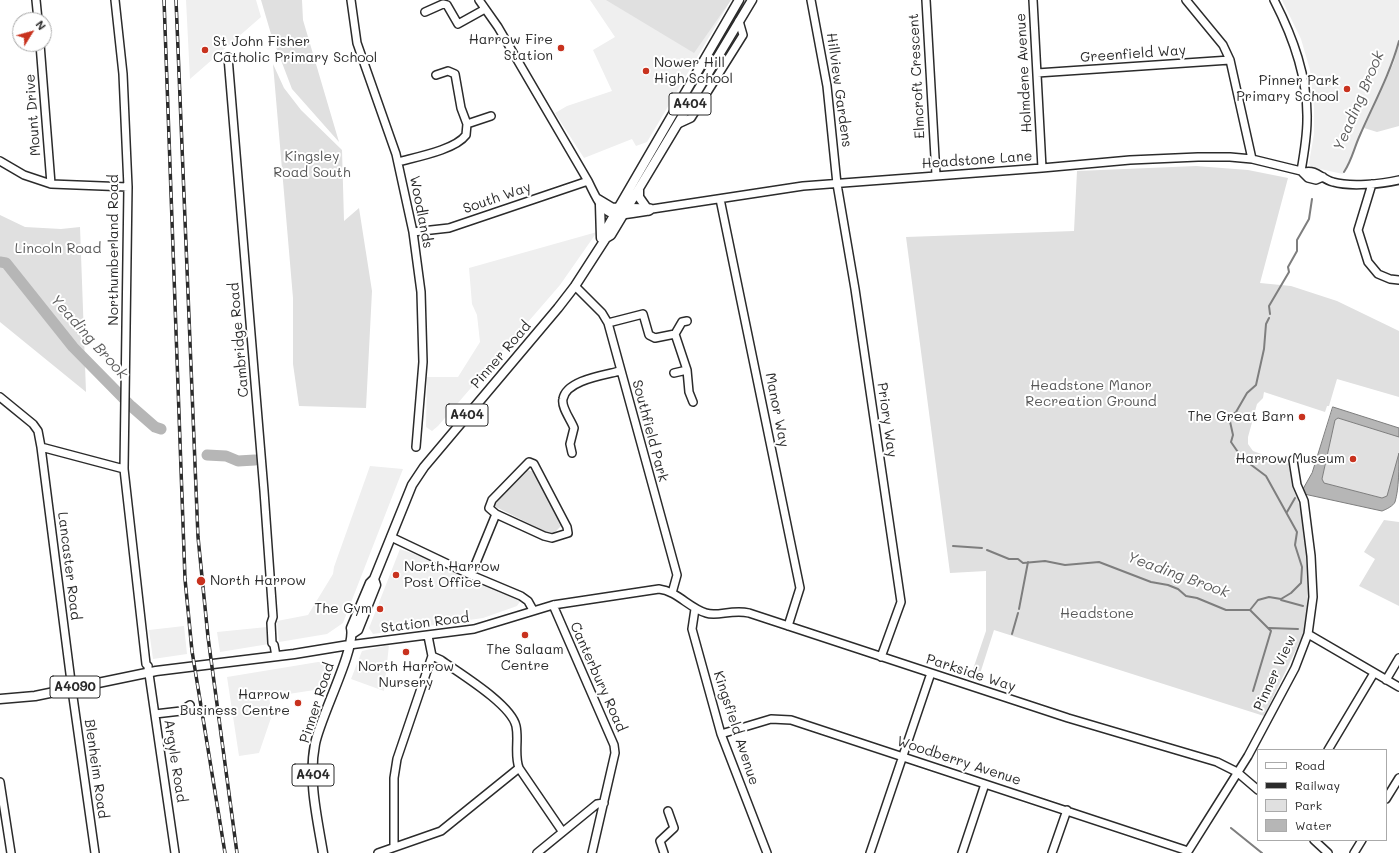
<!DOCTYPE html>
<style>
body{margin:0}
#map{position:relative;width:1399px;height:853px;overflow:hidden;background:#fff;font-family:Mali,sans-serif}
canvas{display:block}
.legend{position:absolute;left:1257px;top:749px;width:130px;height:92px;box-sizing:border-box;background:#fff;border:1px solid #aaa;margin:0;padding:5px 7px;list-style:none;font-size:12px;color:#2b2b2b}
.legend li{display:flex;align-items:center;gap:8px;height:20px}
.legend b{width:20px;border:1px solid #aaa}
.north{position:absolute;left:12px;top:12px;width:40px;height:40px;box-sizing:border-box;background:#fff;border:1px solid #aaa;border-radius:50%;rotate:53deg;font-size:11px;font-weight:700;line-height:16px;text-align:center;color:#2b2b2b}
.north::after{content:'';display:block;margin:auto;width:14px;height:18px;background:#c8321e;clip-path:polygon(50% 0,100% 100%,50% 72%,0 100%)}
</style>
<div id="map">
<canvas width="1399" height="853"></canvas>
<ul class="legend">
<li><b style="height:5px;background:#fff"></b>Road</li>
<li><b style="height:5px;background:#2b2b2b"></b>Railway</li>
<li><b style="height:11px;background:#e0e0e0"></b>Park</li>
<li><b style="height:11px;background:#b6b6b6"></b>Water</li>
</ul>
<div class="north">N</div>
</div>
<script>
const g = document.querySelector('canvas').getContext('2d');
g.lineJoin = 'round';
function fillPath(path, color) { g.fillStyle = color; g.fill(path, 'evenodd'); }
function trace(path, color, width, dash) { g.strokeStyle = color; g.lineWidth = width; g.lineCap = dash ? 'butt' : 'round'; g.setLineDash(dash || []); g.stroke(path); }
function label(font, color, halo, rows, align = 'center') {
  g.font = font + ' Mali,sans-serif'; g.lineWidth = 4; g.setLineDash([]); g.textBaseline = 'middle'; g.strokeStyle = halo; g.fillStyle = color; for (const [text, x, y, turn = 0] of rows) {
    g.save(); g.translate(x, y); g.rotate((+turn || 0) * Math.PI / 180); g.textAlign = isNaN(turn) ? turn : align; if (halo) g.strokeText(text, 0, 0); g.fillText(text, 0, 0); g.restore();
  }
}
fillPath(new Path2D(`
 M186,0H256L261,17L190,79Z
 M590,0H731L647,142L636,146L632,139L584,158L555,113L567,106L612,91L593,50L615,37Z
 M1282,0H1399V42L1394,62L1343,174L1311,167L1309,163L1314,134V108L1310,70L1301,39Z
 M597,232L560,285L438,426L432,431L426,427L427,377H458L480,342L477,315L472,304L469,268Z
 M370,466L403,469L343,623L327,634L279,642L277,621L308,615L333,574L334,567Z
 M400,549L431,560L521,600L517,606L483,618L373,634L369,628Z
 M184,626L187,654L153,659L149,630Z
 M267,627L269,644L220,652L217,632Z
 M389,645L384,691L351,679L362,651Z
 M318,662L327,663L330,665L321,689L269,697L272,715L259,753L239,756L227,677Z`), '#efefef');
fillPath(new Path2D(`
 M261,0H302L303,20L339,142L292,89L271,34Z
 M606,0H731L694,53Z
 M1399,42V126L1377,132L1364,128L1394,62Z
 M273,64L284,88L301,110L342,150L344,221L359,208L372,291L366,408L299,406L293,364V298Z
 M1196,166L1248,170L1288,178L1260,283L1291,286L1337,301L1399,331V397L1337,379L1329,406H1327L1325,412L1264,392L1263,398L1257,404L1248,437V444L1253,451L1289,464L1304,524L1306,548L1308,590L1306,629L1264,716L994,630L978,680L970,678L986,631V571L950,573L906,237L1074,231L1077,171Z
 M0,215L25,227L61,229L80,227L86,392L0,322Z
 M1338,418L1399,437V453L1387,496L1382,498L1324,483L1322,479L1335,420Z
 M525,469L534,472L562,525L552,535L494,506Z
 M1384,520L1399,522V606L1359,586L1375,559L1364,552Z`), '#e0e0e0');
const water = new Path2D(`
 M1333,407L1399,428V437L1338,418L1335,420L1322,479L1324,483L1382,498L1387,496L1399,453C1399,467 1399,489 1395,502C1393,506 1387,509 1382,511L1304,494L1303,489L1312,473Z`);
fillPath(water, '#b6b6b6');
trace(water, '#7e7e7e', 1);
trace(new Path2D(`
 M1344,172C1352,160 1354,148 1360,135C1374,103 1390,74 1399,41
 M1270,314L1269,306L1289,272L1288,267L1297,251V240L1309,219L1312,199
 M1287,512L1295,498
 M953,546L982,548
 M987,550L1009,559H1018L1023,563L1045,561L1065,565L1099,562L1151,582L1168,585L1178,589L1186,596L1197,598L1226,610H1250L1258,600L1269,597L1281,599L1291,593L1301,583L1302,567L1295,545L1297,532L1266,476L1242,458L1231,442L1233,435L1229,417L1236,412L1247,393L1256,385L1264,349L1266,324L1269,318
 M1281,600L1303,606
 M1019,609L1028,562
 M1250,610L1271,631L1253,691
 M1269,628L1298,629
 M1012,634L1018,613
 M1231,828L1262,853`), '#7e7e7e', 2);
trace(new Path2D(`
 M0,262L6,263L73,347L131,406L155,427L161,429
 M207,455L226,456L238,461L255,460`), '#b6b6b6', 11);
const minor = new Path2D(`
 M36,0L38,20
 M115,0L123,74L128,187L124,469L146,664L148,666
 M351,0L357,43L396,154L413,232L421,292L423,362L416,447
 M479,0L498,27L588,181C606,219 608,218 649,211L652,209L803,186L1042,168L1130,160L1198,157H1230L1252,159L1301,171L1308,178L1316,180L1323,177
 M811,0L827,86L837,184L855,289L901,602L881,657
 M926,0L936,175
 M1033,0L1042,168
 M1186,0L1223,45L1230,60L1252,159
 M1274,0C1293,37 1308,77 1307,120C1307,136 1304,154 1301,171
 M425,12L443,4L447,5L458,24L485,9
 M40,44L51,184
 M228,57L264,491L273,617L271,623L272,643L274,645L276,656
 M1037,73L1230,60
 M467,124L491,116
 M678,124L691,118L743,35L739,21
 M0,161L24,175L51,184L128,187
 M398,162C416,157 455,150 466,135L467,124L461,108L455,74L448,71L436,75
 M1304,172C1317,169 1321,179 1333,182C1350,187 1382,184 1399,180
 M1372,184L1358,230L1368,262L1378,274L1390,279L1399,280
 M597,198L612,207L650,208
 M720,199L800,588L788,626
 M413,232L449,228L588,181
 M575,286L602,313L608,323L677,575L672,593
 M608,323L643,314L649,335L655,338L675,334L687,370L689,392L693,402
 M675,334L682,322L687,321
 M674,373L687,370
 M0,397L33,424L38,431L41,447L124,469
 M41,447L73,697L95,853
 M572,453L570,444L574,428C571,420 561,407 563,399C566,380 605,375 620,371
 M529,462L534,464L567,527L568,533L552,538L544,536L496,514L489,508L492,500Z
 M391,537L471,575L521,596L528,601L533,610
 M471,575L496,514
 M553,605L614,745L615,753L592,853
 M695,609L692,629L721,734L767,853
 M1308,634L1399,687
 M349,645L474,629L553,605L659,589C677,591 689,608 706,613C717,617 732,609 749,613L1068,718L1217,762L1237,772L1258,790
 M432,656L441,660C459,673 511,704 516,726C519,740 514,754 519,768L562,831
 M148,667L175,853
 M1386,680L1399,658
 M155,714L181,711L190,705
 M721,734L771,719L791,720L1188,851
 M1328,750L1374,673
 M0,782L11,853
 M1386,799L1399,778
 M1314,840L1328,853
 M394,847V778L397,759L432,656L428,636
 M378,853L441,831L519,768
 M537,853L597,804L604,803
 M664,853L660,841L674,828L668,811
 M870,853L931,673
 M962,853L985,784
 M1052,853L1067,810
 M1187,853L1248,756L1295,668L1308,634L1313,597L1311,556L1304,501L1297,485L1293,460
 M1354,853L1362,840`);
const major = new Path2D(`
 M639,190V197L646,207
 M600,205L601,238
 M606,238L605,232L609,224L739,0
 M352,634L358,630L376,585L374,579
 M0,699L35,696L156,671L294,654L349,645
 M323,853C317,817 308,780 315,744C320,717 356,649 351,628L370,583L374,579L412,485L424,467L558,308L575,286L606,238L611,235L752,0`);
trace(minor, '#2b2b2b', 10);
trace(major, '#2b2b2b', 11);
trace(minor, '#fff', 7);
trace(major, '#fff', 8);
const rail = new Path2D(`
 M164,0L185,579L192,651L225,853
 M176,0L198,537L208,637L237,853`);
trace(rail, '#2b2b2b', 3.5);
trace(rail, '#fff', 2, [6]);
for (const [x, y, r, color] of [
 [561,48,4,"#c8321e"],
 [205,50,4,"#c8321e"],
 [646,71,4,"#c8321e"],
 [1347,89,4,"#c8321e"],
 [1302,417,4,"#c8321e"],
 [1353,459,4,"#c8321e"],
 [396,575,4,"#c8321e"],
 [201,581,5,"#c8321e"],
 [380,609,4,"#c8321e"],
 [525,635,4,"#c8321e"],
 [406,652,4,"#c8321e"],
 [298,703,4,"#c8321e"]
]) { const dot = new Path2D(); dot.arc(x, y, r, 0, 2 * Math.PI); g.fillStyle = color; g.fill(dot); trace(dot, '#fff', 1.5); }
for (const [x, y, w] of [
 [690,104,42],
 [467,415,42],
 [75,687,50],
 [313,775,42]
]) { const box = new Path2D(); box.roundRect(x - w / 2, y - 11, w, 22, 3); g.fillStyle = '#fff'; g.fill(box); trace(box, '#2b2b2b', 1); }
label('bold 13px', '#2b2b2b', null, [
 ["A404",690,104],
 ["A404",467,415],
 ["A4090",75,687],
 ["A404",313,775]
]);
label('14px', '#2b2b2b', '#fff', [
 ["Harrow Fire",553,40],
 ["Station",553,56],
 ["St John Fisher",213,42,"left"],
 ["Catholic Primary School",213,58,"left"],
 ["Nower Hill",654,63,"left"],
 ["High School",654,79,"left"],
 ["Pinner Park",1339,81],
 ["Primary School",1339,97],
 ["The Great Barn",1294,417],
 ["Harrow Museum",1345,459],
 ["North Harrow",404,567,"left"],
 ["Post Office",404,583,"left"],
 ["North Harrow",210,581,"left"],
 ["The Gym",372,609],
 ["The Salaam",525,650,"center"],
 ["Centre",525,666,"center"],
 ["North Harrow",406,667,"center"],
 ["Nursery",406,683,"center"],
 ["Harrow",290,695],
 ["Business Centre",290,711]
], 'right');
label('14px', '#2b2b2b', '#fff', [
 ["Greenfield Way",1133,54,-4],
 ["Holmdene Avenue",1024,73,-93],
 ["Elmcroft Crescent",917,76,-93],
 ["Hillview Gardens",839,90,82],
 ["Mount Drive",33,115,-94],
 ["Headstone Lane",977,160,-4],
 ["South Way",497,198,-19],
 ["Woodlands",421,212,79],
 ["Northumberland Road",114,250,-90],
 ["Cambridge Road",239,340,-95],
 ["Pinner Road",501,355,-49],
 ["Manor Way",777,410,79],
 ["Priory Way",887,420,82],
 ["Southfield Park",650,431,75],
 ["Lancaster Road",69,566,83],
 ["Station Road",425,623,-7],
 ["Parkside Way",971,673,18],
 ["Pinner View",1275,673,-65],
 ["Canterbury Road",598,677,66],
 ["Pinner Road",317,703,-72],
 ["Kingsfield Avenue",736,728,72],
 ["Argyle Road",175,761,81],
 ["Woodberry Avenue",959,761,18],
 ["Blenheim Road",96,769,82]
]);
label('14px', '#585858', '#fff', [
 ["Kingsley",312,157],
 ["Road South",312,173],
 ["Lincoln Road",58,249],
 ["Headstone Manor",1091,386],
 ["Recreation Ground",1091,402],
 ["Headstone",1097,614]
]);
label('italic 15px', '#5c5c5c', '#fff', [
 ["Yeading Brook",1359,101,-67],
 ["Yeading Brook",89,337,48],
 ["Yeading Brook",1178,575,20]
]);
</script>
